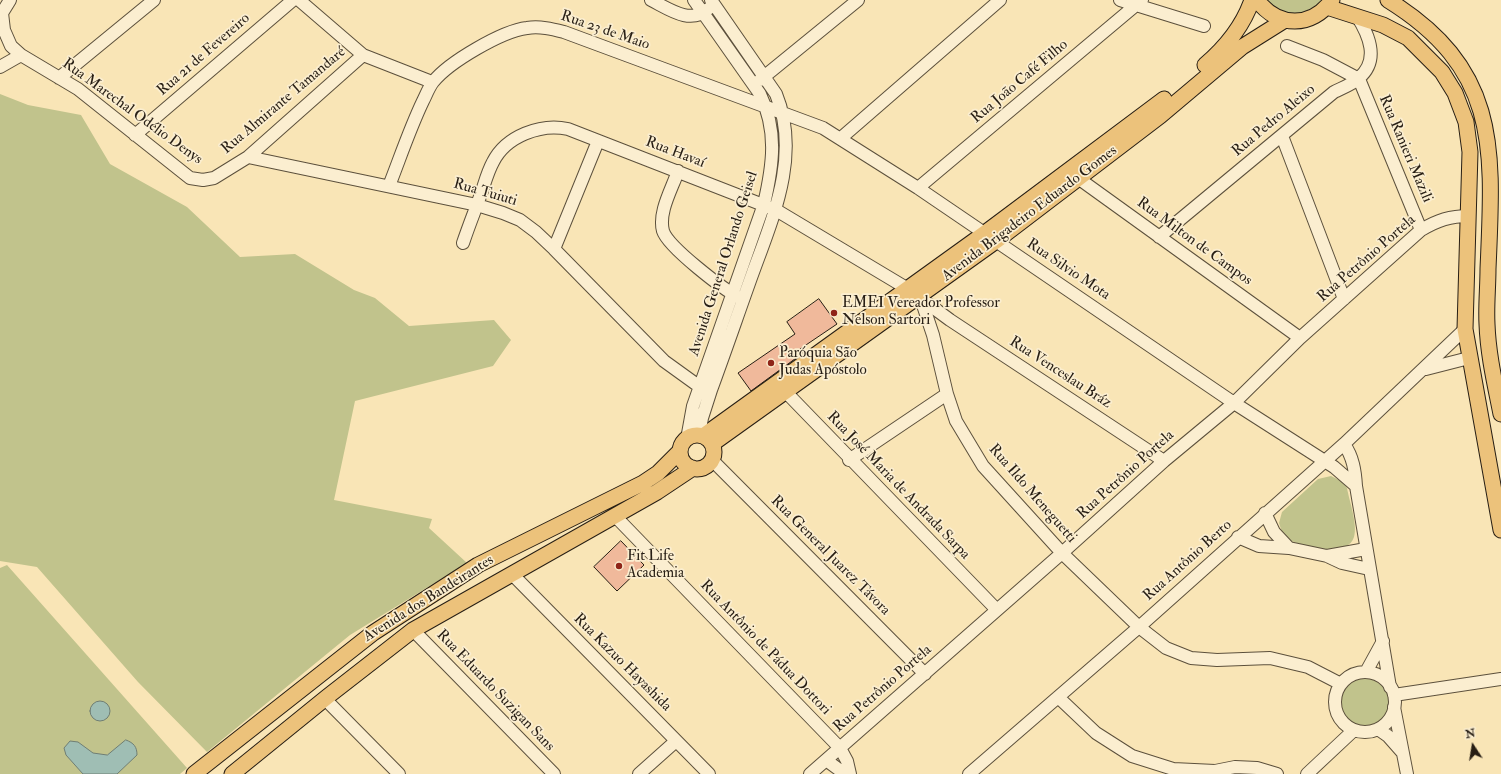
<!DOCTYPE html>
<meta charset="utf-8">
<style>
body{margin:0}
#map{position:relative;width:1501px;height:774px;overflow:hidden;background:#f9e5b6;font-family:"IM FELL Double Pica",serif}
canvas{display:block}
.north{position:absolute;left:1453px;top:726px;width:40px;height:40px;-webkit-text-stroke:3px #fbeed0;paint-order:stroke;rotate:348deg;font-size:11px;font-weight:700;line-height:16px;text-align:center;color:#271e14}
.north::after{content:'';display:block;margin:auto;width:14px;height:18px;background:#271e14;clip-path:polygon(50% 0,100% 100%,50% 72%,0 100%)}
</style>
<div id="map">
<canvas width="1501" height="774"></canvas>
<div class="north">N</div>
</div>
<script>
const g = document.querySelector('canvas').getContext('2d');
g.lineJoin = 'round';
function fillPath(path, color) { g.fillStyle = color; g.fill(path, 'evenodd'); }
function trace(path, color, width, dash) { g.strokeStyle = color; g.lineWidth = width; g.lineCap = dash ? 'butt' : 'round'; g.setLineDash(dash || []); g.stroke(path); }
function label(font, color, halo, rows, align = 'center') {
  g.font = font + ' "IM FELL Double Pica",serif'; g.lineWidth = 3.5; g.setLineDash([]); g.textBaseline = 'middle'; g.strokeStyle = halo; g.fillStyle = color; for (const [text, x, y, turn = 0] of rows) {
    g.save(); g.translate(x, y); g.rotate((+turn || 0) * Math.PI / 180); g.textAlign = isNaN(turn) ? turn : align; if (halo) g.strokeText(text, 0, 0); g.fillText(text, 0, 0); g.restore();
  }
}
fillPath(new Path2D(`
 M1266,0H1324C1301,17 1288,19 1266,0Z
 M0,94L28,105L81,115L110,164L187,207L240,257L295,254L354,290L375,298L409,326L494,320L511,340L493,366L355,401L334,500L432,519L429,528L467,563L350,635L207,752L138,682L37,567L0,561Z
 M1331,476L1343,482L1347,488C1349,500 1358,525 1354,537C1347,559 1303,547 1287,539L1283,535L1279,523L1282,512L1318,479Z
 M7,565L187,768L180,774H0V568Z
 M1341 702a24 24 0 1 1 48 0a24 24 0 1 1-48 0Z`), '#c1c38c');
const water = new Path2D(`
 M90 711a10 10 0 1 1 20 0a10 10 0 1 1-20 0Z
 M126,740C134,743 137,747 137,755L117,774H83L66,755L64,748L70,741L78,742L93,753L107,755Z`);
fillPath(water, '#9fbeb4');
trace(water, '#6f7e74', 1);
const building = new Path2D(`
 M819,299L837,324L800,349L803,353L751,391L738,373L795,334L787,322Z
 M621,541L644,565L617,591L594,567Z`);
fillPath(building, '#f0b99b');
trace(building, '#271e14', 1);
const minor = new Path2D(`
 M10,0L2,13L4,30L11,46L21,55L78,89L190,178L203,180L214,178L248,157L363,55
 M299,0L363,55L432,82
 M651,0C669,9 690,25 708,9
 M1120,0L1204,26
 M1287,46L1323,60L1359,79
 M0,67L21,55
 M59,78L154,0
 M1359,79L1421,230
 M760,80L858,0
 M135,135L293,0
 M1282,136L1344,299
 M841,138L1000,0
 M248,157L477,205L503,213L520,220L536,232L554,249L664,361L700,387
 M678,171C672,189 658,212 663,231C668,247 724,290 740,298
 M1071,173L1300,338
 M389,186C400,158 410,128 423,101C426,95 429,87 433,82C449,62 502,31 527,28C540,26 552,29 564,32L823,128L918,188L1234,403L1334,467L1356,486
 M918,188L1142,0
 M1159,237L1334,92C1342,88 1353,84 1359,78C1380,60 1369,35 1357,16
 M463,243C469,225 476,208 482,191C485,182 488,171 493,162C506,136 541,123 568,129L776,210L908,289L950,320L1164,461
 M554,249L598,141
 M920,296L933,335L947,394L956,421L983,466L1062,553L1139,627L1166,648L1191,658L1217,660L1270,658L1308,667L1341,684
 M1426,369L1469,358
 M780,386L997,610
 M699,435L702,418L711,390C725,352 738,314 752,275C773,217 801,155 776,94L711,0
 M687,439L693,406L764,204C773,165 778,131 760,94L694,0
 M1344,444C1353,457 1355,470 1356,486L1390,687
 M712,460L925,674
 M849,460L947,394
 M1265,513L1274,532L1289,548
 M615,516L840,748L847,761L850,774
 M1238,537L1259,546L1289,548L1327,556L1342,563L1369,569
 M1327,556L1366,549
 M512,574L709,774
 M413,630L554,774
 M1366,672L1383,641
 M1335 702a30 30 0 1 1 60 0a30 30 0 1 1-60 0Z
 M1394,695L1501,679
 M1058,697L1096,733L1132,756L1173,769L1215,771L1235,767L1257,768L1277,774
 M325,699L399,774
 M1394,707L1407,774
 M1378,729L1388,736L1403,753
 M826,760L845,774
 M639,774L676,741
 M810,774L1062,553L1164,461L1234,403L1300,338L1421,230C1438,220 1450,216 1469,216
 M969,774L1139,627L1344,444L1465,329
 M1307,774L1354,730`);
const major = new Path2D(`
 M1257,0C1278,28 1312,28 1332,0
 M1388,0C1501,70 1493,150 1488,269C1488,287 1486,306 1487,324C1488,354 1495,384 1501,414
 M1327,7L1383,25L1408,38L1442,72L1455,93L1466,122L1470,152L1465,329L1501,530
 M1205,65C1226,47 1243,26 1252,0
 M680 452a17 17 0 1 1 34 0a17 17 0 1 1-34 0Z
 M703,436L985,233L1164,99
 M712,444L996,241L1160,116L1242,47L1285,20
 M194,774L373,633L478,565L643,483L658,473L680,451
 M232,774L327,697L413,630L657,492L693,468`);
trace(minor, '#5c503c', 14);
trace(major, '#271e14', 17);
trace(minor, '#fbeed0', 12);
trace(major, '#ecc27b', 15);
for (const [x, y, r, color] of [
 [834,313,4,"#8f2418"],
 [771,363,4,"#8f2418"],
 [619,566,4,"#8f2418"]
]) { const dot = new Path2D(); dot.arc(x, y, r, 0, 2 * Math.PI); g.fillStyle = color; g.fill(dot); trace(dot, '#fbeed0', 1.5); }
label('15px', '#271e14', '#fbeed0', [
 ["Rua 23 de Maio",605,31,19],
 ["Rua 21 de Fevereiro",204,55,-41],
 ["Rua João Café Filho",1020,82,-40],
 ["Rua Almirante Tamandaré",284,101,-40],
 ["Rua Marechal Odélio Denys",132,112,36],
 ["Rua Pedro Aleixo",1274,121,-40],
 ["Rua Ranieri Mazili",1405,149,67],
 ["Rua Havaí",675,153,21],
 ["Rua Tuiuti",485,193,16],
 ["Avenida Brigadeiro Eduardo Gomes",1030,214,-37],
 ["Rua Milton de Campos",1194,242,36],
 ["Rua Petrônio Portela",1367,259,-41],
 ["Avenida General Orlando Geisel",724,264,-72],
 ["Rua Silvio Mota",1068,270,34],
 ["Rua Venceslau Bráz",1060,373,33],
 ["Rua Petrônio Portela",1126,475,-42],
 ["Rua José Maria de Andrada Sarpa",898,486,46],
 ["Rua Ildo Meneguetti",1032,494,49],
 ["Rua General Juarez Távora",830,556,45],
 ["Rua Antônio Berto",1188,561,-42],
 ["Avenida dos Bandeirantes",429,599,-32],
 ["Rua Antônio de Pádua Dottori",765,648,46],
 ["Rua Kazuo Hayashida",622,663,45],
 ["Rua Petrônio Portela",883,689,-41],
 ["Rua Eduardo Suzigan Sans",495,691,46]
]);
label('15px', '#271e14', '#fbeed0', [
 ["EMEI Vereador Professor",842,304],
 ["Nelson Sartori",842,321],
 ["Paróquia São",779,354],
 ["Judas Apóstolo",779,371],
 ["Fit Life",627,557],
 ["Academia",627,574]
], 'left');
</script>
